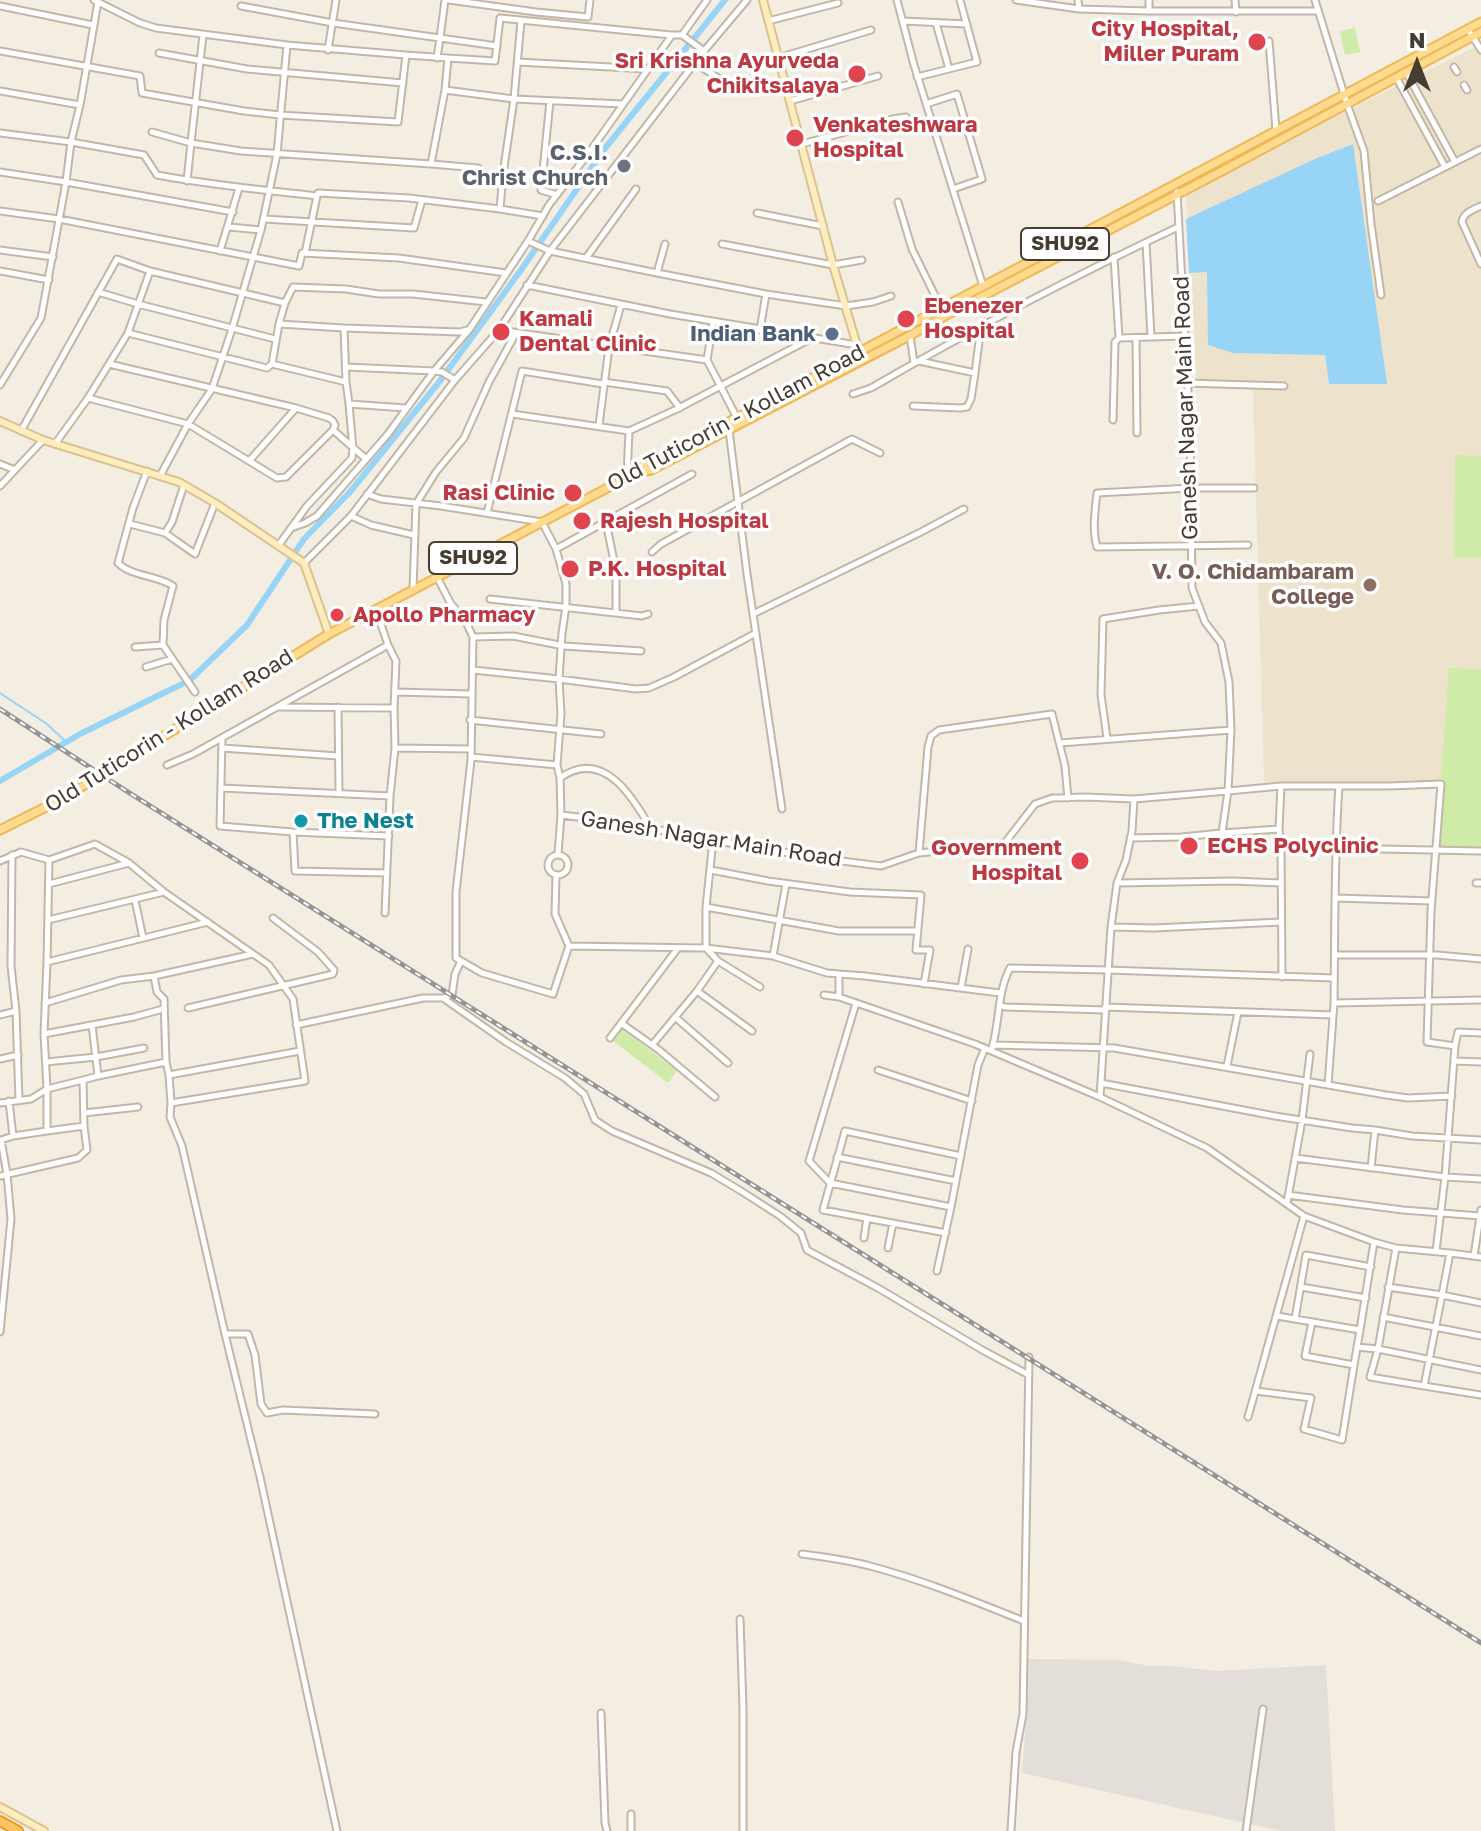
<!DOCTYPE html>
<style>
body{margin:0}
#map{position:relative;width:1481px;height:1831px;overflow:hidden;background:#f3ede2;font-family:"Golos Text",sans-serif}
canvas{display:block}
.north{position:absolute;left:1377px;top:24px;width:80px;height:80px;-webkit-text-stroke:6px #fff;paint-order:stroke;rotate:0deg;font-size:22px;font-weight:700;line-height:32px;text-align:center;color:#453d32}
.north::after{content:'';display:block;margin:auto;width:28px;height:36px;background:#453d32;clip-path:polygon(50% 0,100% 100%,50% 72%,0 100%)}
</style>
<div id="map">
<canvas width="1481" height="1831"></canvas>
<div class="north">N</div>
</div>
<script>
const g = document.querySelector('canvas').getContext('2d');
g.lineJoin = 'round';
function fillPath(path, color) { g.fillStyle = color; g.fill(path, 'evenodd'); }
function trace(path, color, width, dash) { g.strokeStyle = color; g.lineWidth = width; g.lineCap = dash ? 'butt' : 'round'; g.setLineDash(dash || []); g.stroke(path); }
function label(font, color, halo, rows, align = 'center') {
  g.font = font + ' "Golos Text",sans-serif'; g.lineWidth = 7; g.setLineDash([]); g.textBaseline = 'middle'; g.strokeStyle = halo; g.fillStyle = color; for (const [text, x, y, turn = 0] of rows) {
    g.save(); g.translate(x, y); g.rotate((+turn || 0) * Math.PI / 180); g.textAlign = isNaN(turn) ? turn : align; if (halo) g.strokeText(text, 0, 0); g.fillText(text, 0, 0); g.restore();
  }
}
fillPath(new Path2D(`
 M1028,1659L1116,1660L1150,1666H1173L1216,1671L1326,1665L1335,1831H1281L1022,1773L1027,1709Z`), '#e4ded8');
fillPath(new Path2D(`
 M1481,44V848L1448,847L1446,783L1264,782L1253,389L1197,388L1186,191Z`), '#ede2cb');
fillPath(new Path2D(`
 M1355,28L1360,52L1345,55L1340,31Z
 M1455,455L1481,456V558H1454Z
 M1449,668L1481,670V847L1440,846L1445,784L1441,779Z
 M622,1029L677,1071L668,1083L613,1041Z`), '#d0eba7');
fillPath(new Path2D(`
 M1353,144L1387,384H1329L1325,355L1233,353L1208,345L1207,272L1189,273L1186,219L1317,158Z`), '#98d4f6');
trace(new Path2D(`
 M0,693L47,724L66,742`), '#98d4f6', 2);
trace(new Path2D(`
 M192,678L247,625L304,539L350,492L440,381L521,270L606,147L725,0
 M0,781L80,734L182,684`), '#98d4f6', 6);
const street = new Path2D(`
 M449,0L536,12L588,17L590,0
 M897,0L914,65L983,286
 M1016,0L1079,9L1149,11H1317
 M1078,0L1079,9
 M1235,0L1236,12
 M1315,0L1347,104L1364,151L1371,224L1381,295
 M0,6L93,25
 M241,6L333,23L440,38L445,0
 M1149,11V0
 M768,21L838,3
 M903,21L967,24
 M936,23L949,69
 M1468,29L1481,50
 M203,35L191,143L241,151L431,164L445,90L448,58L406,55
 M1269,41L1276,130
 M328,50L336,0
 M0,51L140,76L142,93L244,111L280,115L398,122L406,55L287,45L156,28L140,23L94,0
 M704,51L682,35L707,0
 M159,53L247,69L403,83
 M437,58L440,38L497,46
 M448,58L495,61L500,18L671,35
 M778,58L871,30
 M518,62L647,69
 M695,63L720,79
 M1454,67L1457,72
 M1406,72L1455,162
 M917,77L977,62L960,0
 M1396,77L1445,167
 M1464,85L1467,90
 M445,90L514,99L521,21
 M0,91L80,105
 M550,101L541,190L557,195
 M790,101L878,76
 M926,104L957,94L982,179L953,189
 M152,132L191,143L187,181
 M0,133L71,142L144,155L157,175C210,185 263,190 317,196L318,193L409,198L500,209L503,174L514,99L623,104
 M802,144L893,119L906,117
 M431,164L478,168
 M0,172L66,182L233,212
 M1378,201L1481,149
 M898,202L912,249L945,316
 M1481,206C1474,209 1463,213 1462,222L1481,264
 M500,209L543,216
 M0,211L59,219L299,266L302,253L399,258L506,273
 M757,213L823,226
 M264,219L414,228L422,200
 M229,227L261,230
 M528,241L550,251L657,273L766,294L846,306L873,302L891,296
 M1146,242L1151,337
 M722,244L833,265L862,260
 M0,250L53,257
 M220,251L239,188
 M305,253L317,196
 M586,258L636,189
 M0,271L49,280
 M657,273L665,244
 M527,285L670,314L857,345
 M98,292L138,304L275,339
 M285,303L293,287L346,289L379,294H413L486,302
 M713,322L707,360L737,418
 M344,328L460,332L467,330
 M499,330L707,360
 M760,330L766,294
 M128,333L267,368L272,364L279,324L344,328L346,382L349,404L406,408
 M910,336L914,363
 M1119,338L1184,336
 M1136,338L1137,433
 M109,364L296,408L329,418L333,421L335,425L333,430L365,458
 M272,364L346,382
 M346,367L434,371L442,372L455,380
 M975,373L981,326
 M604,382L667,391L680,408
 M1186,383L1284,386
 M0,385L41,318L66,182L71,142L80,105L98,2
 M853,394L871,388C971,330 1074,276 1178,227
 M88,398L188,424L277,478L286,477L333,430
 M913,406L960,408L967,407L971,399L975,373L919,361
 M512,414L629,431L677,409L810,339
 M1113,420L1115,342L1119,338L1114,257
 M599,425L609,347L621,305
 M729,430L747,574L782,809
 M21,431L117,259L150,271L285,303L279,324
 M55,444L88,398L128,333L150,271
 M250,460L296,408
 M0,464L15,470
 M147,471L133,508L118,563C132,577 157,575 173,586L164,620L163,645L195,692
 M160,476L188,424L212,389L232,329L261,230L277,154L287,45
 M627,477L629,431
 M0,486L43,440
 M367,494L381,499L441,506L542,522L556,549L566,584V606L562,633L559,679L561,714L557,765L560,778L561,815L558,854
 M487,513L522,371L603,384
 M351,516L371,525L414,535
 M606,522L616,571V613
 M130,524L165,533L172,522L184,485
 M291,528L305,523L317,516L388,434L434,371L469,330L528,241L549,205L591,150L672,35H682
 M165,533L195,554L215,503
 M1248,545L1097,547C1092,530 1095,510 1097,493L1191,488H1254
 M278,546L307,506L352,458L353,449L349,404
 M556,549L692,474
 M652,552L661,544L852,439L880,453
 M304,563L351,516L455,380L499,330L550,251L704,51L747,0
 M437,577L451,604L465,620L473,637L471,760L456,892V958L482,973L553,994L569,946L706,948L773,956L827,973L839,974V997L975,1044L1100,1097L1207,1148L1304,1216L1374,1242L1396,1248L1450,1253L1442,1295L1481,1303
 M413,589L416,504L436,472L464,438L489,382L516,333
 M490,599L642,616L648,614
 M753,614L921,532L964,509
 M473,637L513,636L564,646L641,651
 M135,647L163,645
 M146,667L172,659
 M473,670L559,679L636,689L649,688L674,677L756,633
 M396,692L471,694
 M279,707L394,708
 M338,707L339,793
 M470,720L601,734
 M1107,738L1101,695L1103,619L1159,610L1199,606
 M222,739L220,826L293,832L389,836
 M1060,743L1231,730
 M222,748L338,756
 M395,748L471,749
 M471,757L557,765
 M167,765L193,754L388,645L376,610
 M560,778C603,747 633,797 651,829
 M221,788L390,796
 M561,815L612,821L723,842L826,859L881,866L919,853L1004,844L1035,804L1052,798L1085,797L1134,799L1228,791L1231,730L1229,682L1221,643L1205,622L1192,588L1190,429L1177,192
 M1279,829L1281,786
 M293,832L295,871L387,873
 M1222,833L1279,829L1281,847L1481,851
 M1130,838L1181,837L1222,833L1228,791L1281,786H1389L1441,784L1431,911L1427,1042L1455,1046
 M1281,847L1282,977
 M919,853L928,747L931,736L939,730L1052,714L1065,766L1068,798
 M548 865a10 10 0 1 1 20 0a10 10 0 1 1-20 0Z
 M12,855L11,966L16,1011L19,1101
 M0,861L21,852L49,860L95,844L129,863L164,892L269,965L293,999L305,1081L171,1103
 M711,870L768,881L850,892L921,895L916,950H930L924,984
 M556,875L555,914L569,946
 M1117,883L1233,881L1280,883
 M1476,883H1481
 M49,884L129,863
 M1336,898L1432,901
 M135,900L143,938
 M706,907L839,931H918
 M385,913L390,796L395,748L394,708L396,661L388,645
 M48,920L164,892
 M1111,927L1154,928L1281,922
 M1336,955H1437L1481,959
 M773,956L786,884
 M718,961L760,987
 M47,962L208,922
 M839,974L865,976L1000,993
 M154,976L157,992L164,999L166,1062L169,1075
 M961,988L968,949
 M697,991L752,1031
 M824,995L839,997
 M443,998L506,1042L565,1078L584,1094L595,1120L612,1131L711,1173L741,1191L780,1216L801,1233L807,1250L878,1288L984,1351L1029,1375
 M45,1003L121,980L154,976L253,954
 M856,1003L809,1161L830,1183L951,1207
 M1334,1003C1335,931 1334,858 1339,786
 M1000,1005L1005,1007L1105,1010
 M1105,1007L1333,1015
 M188,1008L333,974L334,970L318,952L273,918
 M0,1015L16,1011
 M675,1017L728,1063
 M621,1023L659,1050L715,1097
 M296,1025L423,998H443L452,995L455,974L461,961
 M44,1034L134,1017L163,1009
 M610,1038L678,948
 M652,1045L697,991L718,961L706,948V907L713,840
 M993,1045L1114,1048L1386,1095L1408,1098L1452,1096
 M992,1048C1000,1021 997,993 1010,968L1108,970L1334,978
 M300,1051L169,1075L171,1103L170,1117L182,1146L225,1334L260,1477L337,1831
 M0,1059L18,1055
 M1454,1061L1481,1062
 M46,1062L96,1057L144,1048
 M1227,1066L1238,1012
 M878,1070L972,1101
 M98,1076L166,1062
 M83,1080L98,1076L92,1025
 M1101,1083L1275,1116L1352,1128L1375,1130L1412,1136L1481,1140
 M1328,1085L1334,1003L1481,1000
 M1100,1097L1111,927L1117,883L1126,860L1132,831L1134,799
 M9,1101L13,1136
 M0,1103L31,1099L47,1089L44,1034L47,962L49,860
 M84,1113L138,1107
 M837,1157L956,1181
 M1295,1158L1445,1177L1481,1179
 M1371,1168L1375,1130
 M0,1176L78,1158L87,1150L84,1126
 M1288,1195L1403,1210L1480,1216
 M1287,1203L1302,1120L1310,1054
 M946,1233L823,1210L845,1131L961,1156
 M864,1238L867,1218
 M888,1248L893,1223
 M1396,1248L1378,1349L1481,1370
 M1436,1251L1445,1177L1455,1046L1458,1032L1481,1033
 M1450,1253L1481,1257
 M1474,1256L1481,1210
 M937,1271L951,1207L978,1065L985,1048
 M1301,1287L1366,1298
 M1277,1316L1360,1330L1374,1242
 M1383,1317L1481,1336
 M1295,1319L1306,1255L1371,1267
 M1312,1322L1305,1356L1354,1365L1360,1330
 M0,1332L11,1219L7,1174L1,1140L13,1136L47,1131V1089L83,1080L84,1126L47,1131
 M225,1334H248L255,1355L261,1404L267,1413L283,1410L375,1414
 M1357,1347L1378,1349L1370,1377L1424,1386L1442,1295L1388,1287
 M1424,1386L1481,1395
 M1256,1391L1311,1398L1304,1429L1342,1440L1354,1365
 M1248,1417L1304,1216
 M802,1554C825,1557 848,1560 870,1566C923,1580 974,1601 1024,1621
 M740,1619L743,1708V1831
 M601,1713L605,1823L607,1831
 M631,1831V1814
 M1011,1831L1016,1752L1023,1714L1029,1357
 M1246,1831L1263,1709`);
const secondary = new Path2D(`
 M763,0L833,265L859,352
 M0,421L43,440L179,482L215,503L304,563L329,634
 M0,1807L44,1831`);
const primary = new Path2D(`
 M636,473L651,470L909,336L945,316L1222,171L1481,32
 M109,770L329,634L636,473L647,462C719,428 790,391 859,352L1481,22
 M0,830L70,795L93,779`);
const highway = new Path2D(`
 M0,1821L18,1831`);
trace(street, '#c2b7a7', 9);
trace(secondary, '#dac390', 10);
trace(primary, '#edb956', 11);
trace(highway, '#ea9925', 12);
trace(street, '#fff', 5);
trace(secondary, '#ffedc0', 6);
trace(primary, '#ffda8f', 7);
trace(highway, '#ffc361', 8);
const rail = new Path2D(`
 M0,709L128,792L1481,1643`);
trace(rail, '#949494', 5);
trace(rail, '#fff', 2, [6]);
const primaryBridge = new Path2D(`
 M93,779L109,770`);
trace(primaryBridge, '#edb956', 11, []);
trace(primaryBridge, '#ffda8f', 7);
for (const [x, y, r, color] of [
 [1257,42,10,"#e0444e"],
 [857,74,10,"#e0444e"],
 [795,138,10,"#e0444e"],
 [624,166,8,"#6b7280"],
 [906,319,10,"#e0444e"],
 [501,332,10,"#e0444e"],
 [832,334,8,"#5c6f8a"],
 [573,493,10,"#e0444e"],
 [582,521,10,"#e0444e"],
 [570,569,10,"#e0444e"],
 [1370,585,8,"#8d6e63"],
 [337,615,8,"#e0444e"],
 [301,821,8,"#0f9aa8"],
 [1189,846,10,"#e0444e"],
 [1080,861,10,"#e0444e"]
]) { const dot = new Path2D(); dot.arc(x, y, r, 0, 2 * Math.PI); g.fillStyle = color; g.fill(dot); trace(dot, '#fff', 3); }
for (const [x, y, w] of [
 [1065,244,88],
 [473,558,88]
]) { const box = new Path2D(); box.roundRect(x - w / 2, y - 16, w, 32, 6); g.fillStyle = '#fff'; g.fill(box); trace(box, '#453d32', 2); }
label('bold 20px', '#453d32', null, [
 ["SHU92",1065,244],
 ["SHU92",473,558]
]);
label('bold 22px', '#be3a42', '#fff', [
 ["City Hospital,",1239,29,"right"],
 ["Miller Puram",1239,54,"right"],
 ["Sri Krishna Ayurveda",839,61,"right"],
 ["Chikitsalaya",839,86,"right"],
 ["Venkateshwara",813,125],
 ["Hospital",813,150],
 ["Ebenezer",924,306],
 ["Hospital",924,331],
 ["Kamali",519,319],
 ["Dental Clinic",519,344],
 ["Rasi Clinic",555,493,"right"],
 ["Rajesh Hospital",600,521],
 ["P.K. Hospital",588,569],
 ["Apollo Pharmacy",353,615],
 ["ECHS Polyclinic",1207,846],
 ["Government",1062,848,"right"],
 ["Hospital",1062,873,"right"]
], 'left');
label('bold 22px', '#5b616d', '#fff', [
 ["C.S.I.",608,153],
 ["Christ Church",608,178]
], 'right');
label('bold 22px', '#4e5e75', '#fff', [
 ["Indian Bank",816,334]
], 'right');
label('22px', '#453d32', '#fff', [
 ["Ganesh Nagar Main Road",1186,408,-92],
 ["Old Tuticorin - Kollam Road",736,418,-28],
 ["Old Tuticorin - Kollam Road",169,731,-32],
 ["Ganesh Nagar Main Road",711,839,9]
]);
label('bold 22px', '#785e54', '#fff', [
 ["V. O. Chidambaram",1354,572],
 ["College",1354,597]
], 'right');
label('bold 22px', '#0d838f', '#fff', [
 ["The Nest",317,821]
], 'left');
</script>
